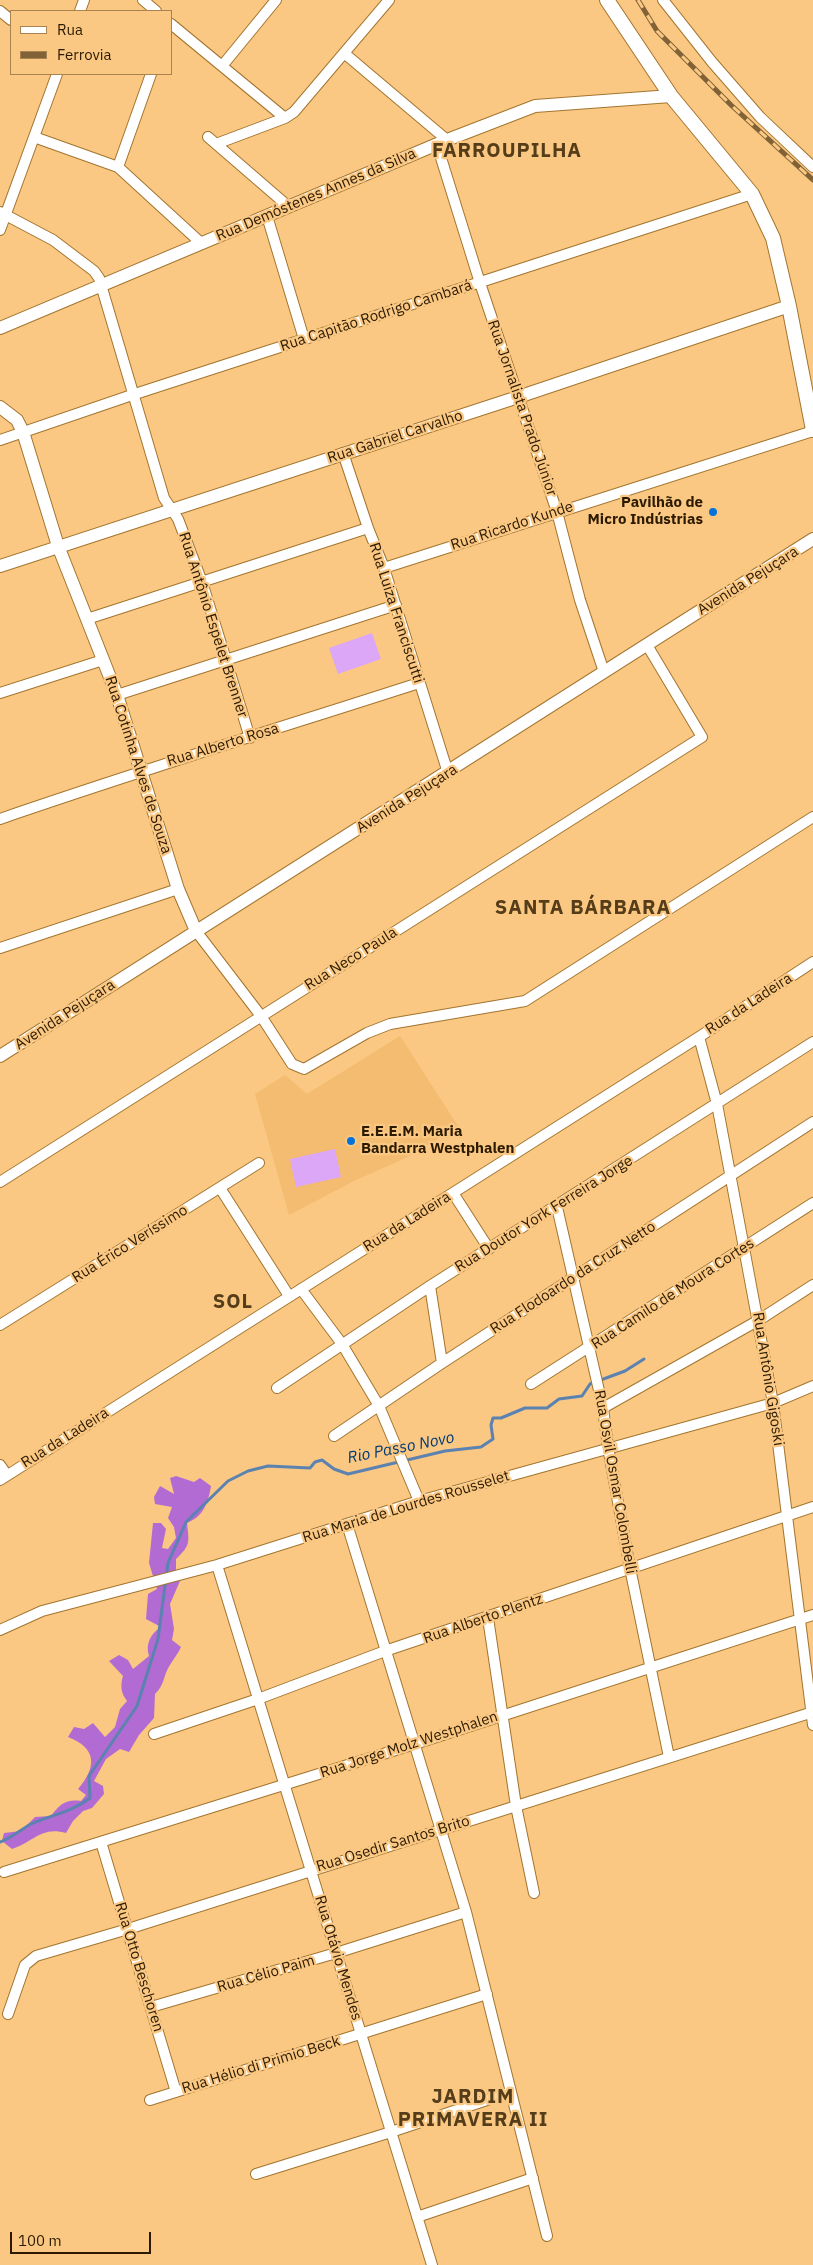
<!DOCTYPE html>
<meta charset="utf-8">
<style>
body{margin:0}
#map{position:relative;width:813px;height:2265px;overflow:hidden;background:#fac883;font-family:"IBM Plex Sans",sans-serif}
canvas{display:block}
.legend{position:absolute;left:10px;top:10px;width:162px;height:65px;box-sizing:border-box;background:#fac883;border:1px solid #a8824f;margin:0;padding:6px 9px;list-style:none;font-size:15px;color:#2c1a00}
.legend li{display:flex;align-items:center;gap:10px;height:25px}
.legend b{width:25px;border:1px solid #a8824f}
.scale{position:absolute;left:10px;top:2232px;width:141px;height:22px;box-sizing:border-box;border:2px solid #2c1a00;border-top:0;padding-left:6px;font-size:15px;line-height:18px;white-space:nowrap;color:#2c1a00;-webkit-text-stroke:4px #fac883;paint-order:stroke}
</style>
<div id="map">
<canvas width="813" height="2265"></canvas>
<ul class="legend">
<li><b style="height:6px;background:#fff"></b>Rua</li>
<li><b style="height:6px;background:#816236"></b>Ferrovia</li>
</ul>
<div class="scale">100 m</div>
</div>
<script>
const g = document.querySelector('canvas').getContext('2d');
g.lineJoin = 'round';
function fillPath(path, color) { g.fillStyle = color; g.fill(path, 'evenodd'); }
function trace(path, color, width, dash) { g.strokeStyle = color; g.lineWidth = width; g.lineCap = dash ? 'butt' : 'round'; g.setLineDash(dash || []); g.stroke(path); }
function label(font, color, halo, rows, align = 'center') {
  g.font = font + ' "IBM Plex Sans",sans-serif'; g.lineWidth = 4.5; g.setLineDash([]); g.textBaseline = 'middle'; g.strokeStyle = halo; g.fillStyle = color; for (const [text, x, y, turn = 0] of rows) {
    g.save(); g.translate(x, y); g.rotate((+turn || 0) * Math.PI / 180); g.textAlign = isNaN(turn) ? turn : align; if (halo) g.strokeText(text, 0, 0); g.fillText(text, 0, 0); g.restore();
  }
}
fillPath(new Path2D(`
 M400,1036L458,1126L410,1156L354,1181L289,1215L255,1094L285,1075L307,1094Z`), '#f3bc70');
fillPath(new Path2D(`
 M372,633L381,659L338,674L329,648Z
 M335,1149L341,1177L296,1187L290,1159Z`), '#dca7f6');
fillPath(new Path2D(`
 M176,1476L194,1482L200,1478L211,1486C208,1503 204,1516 187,1523C189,1542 191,1545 176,1559V1573L180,1581L170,1604L174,1629L172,1640L181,1647C178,1654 174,1658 170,1665C163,1675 165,1685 155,1694L154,1718L139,1735L129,1752L120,1749L106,1759L94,1781L103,1786L104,1794L92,1808L83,1811L73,1821L66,1833C41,1826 34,1842 12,1849L2,1841L4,1833L21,1831L35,1817L51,1816C60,1804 66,1799 81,1801L86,1795L78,1789C97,1767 97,1748 68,1737L74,1727L84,1729L93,1723L105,1737L115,1727L120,1709L127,1701C121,1693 120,1686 123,1676L109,1661L119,1655L128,1660L133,1669L149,1656C145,1644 151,1633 161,1627L146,1619L148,1594L157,1589L149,1563L153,1523H161L166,1529L162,1548L168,1549L176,1538L174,1527L168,1518L172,1507L155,1504L154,1497L160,1486L174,1494L170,1478Z`), '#b26bd2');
trace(new Path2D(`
 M0,1842C12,1838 20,1830 31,1824C51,1815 72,1812 90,1798L89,1776L137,1706L158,1639L168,1563L186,1522L228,1481L248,1471L268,1466L310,1468L315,1462L322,1460L334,1469L348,1474L445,1451L481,1447L493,1439L491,1425L493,1418H501L525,1408H547L559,1399L582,1396L590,1384L625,1371L644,1359`), '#5b82b0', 3);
const minor = new Path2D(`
 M143,0L156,11
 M663,0L712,62L760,117L813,167
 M0,11L11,20
 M80,11L84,0
 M171,24L285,118
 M344,53L447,140
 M222,66L276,0
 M34,137L118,167L201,243
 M208,137L289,207
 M216,144L285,118L294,112L389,0
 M437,145L480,283L557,512L580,600L604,672
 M118,167L151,74
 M0,212L53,240L94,271L99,278L164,498L178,519L202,582L250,738
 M267,216L304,339
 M0,230L57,74
 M0,440L132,395L752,194
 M343,453L368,528L384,568L448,773
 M384,568L813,431
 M87,619L368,528
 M0,693L103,660
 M117,695L396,605
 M0,819C139,771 279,728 419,683
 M196,931L261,1016L292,1064L304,1069L367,1033L390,1024L525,1001L813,817
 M0,948L178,889
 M699,1037L717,1104L773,1403L813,1725
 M0,1182L702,737L647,645
 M220,1188L289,1296
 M453,1193L489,1249
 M557,1207L603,1408L608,1447L630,1568L669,1757
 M430,1286L442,1363
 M301,1289L342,1344L379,1406L419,1501
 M0,1325L259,1163
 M531,1384L813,1203
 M277,1388L430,1286L813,1042
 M603,1408L759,1320L813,1285
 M334,1436L442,1363L813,1122
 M0,1465L7,1475
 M0,1480L699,1037L813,962
 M347,1524L466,1912L547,2236
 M217,1565L432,2265
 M488,1618L516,1806L534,1893
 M0,1630L42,1611L217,1565L419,1501L773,1403L813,1386
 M154,1734L258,1699L385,1651L813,1507
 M101,1842L176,2092
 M4,1872L415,1744L813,1615
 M151,2007L336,1953L466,1912
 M8,2014L25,1965L36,1956L128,1929L813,1712
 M150,2100L487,1994
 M256,2174L391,2132L511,2092
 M417,2217L533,2178`);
const tertiary = new Path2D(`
 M0,328L447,140L535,106L671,96
 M0,407L17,420L23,432L58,546L117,695L178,889L196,931
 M0,566L518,397L789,306
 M0,1056L813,539`);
const secondary = new Path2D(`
 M607,0L671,96L752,194L773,238L789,306L813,430`);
trace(minor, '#a3752f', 12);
trace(tertiary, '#a3752f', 14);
trace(secondary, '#a3752f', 16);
trace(minor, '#fff', 10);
trace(tertiary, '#fff', 12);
trace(secondary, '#fff', 14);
const rail = new Path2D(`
 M638,0L657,31L731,105L813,180`);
trace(rail, '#816236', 5);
trace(rail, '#fac883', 3, [9]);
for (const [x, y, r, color] of [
 [713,512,5,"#0372da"],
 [351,1141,5,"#0372da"]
]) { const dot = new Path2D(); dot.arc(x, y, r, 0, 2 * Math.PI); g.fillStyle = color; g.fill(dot); trace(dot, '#fac883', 2); }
label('15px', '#2c1a00', '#fac883', [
 ["Rua Demóstenes Annes da Silva",316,195,-23],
 ["Rua Capitão Rodrigo Cambará",376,316,-18],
 ["Rua Jornalista Prado Júnior",522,408,71],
 ["Rua Gabriel Carvalho",395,437,-18],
 ["Rua Ricardo Kunde",512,526,-18],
 ["Avenida Pejuçara",748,581,-32],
 ["Rua Luiza Franciscutti",396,613,72],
 ["Rua Antônio Espelet Brenner",213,625,72],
 ["Rua Alberto Rosa",223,745,-17],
 ["Rua Cotinha Alves de Souza",138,765,72],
 ["Avenida Pejuçara",407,799,-32],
 ["Rua Neco Paula",351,959,-32],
 ["Rua da Ladeira",749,1004,-33],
 ["Avenida Pejuçara",65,1015,-33],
 ["Rua Doutor York Ferreira Jorge",544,1214,-32],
 ["Rua da Ladeira",407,1222,-32],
 ["Rua Érico Veríssimo",130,1244,-32],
 ["Rua Flodoardo da Cruz Netto",573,1278,-33],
 ["Rua Camilo de Moura Cortes",673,1294,-33],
 ["Rua Antônio Gigoski",768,1379,81],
 ["Rua da Ladeira",65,1438,-32],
 ["Rua Osvil Osmar Colombelli",615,1482,80],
 ["Rua Maria de Lourdes Rousselet",406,1507,-17],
 ["Rua Alberto Plentz",483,1619,-19],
 ["Rua Jorge Molz Westphalen",409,1745,-18],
 ["Rua Osedir Santos Brito",393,1844,-17],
 ["Rua Otávio Mendes",338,1958,73],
 ["Rua Otto Beschoren",139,1967,73],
 ["Rua Célio Paim",266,1974,-16],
 ["Rua Hélio di Primio Beck",261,2065,-17]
]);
label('bold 15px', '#2c1a00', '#fac883', [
 ["Pavilhão de",703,503],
 ["Micro Indústrias",703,520],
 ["E.E.E.M. Maria",361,1132,"left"],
 ["Bandarra Westphalen",361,1149,"left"]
], 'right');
label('italic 16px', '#003a75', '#fac883', [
 ["Rio Passo Novo",401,1448,-11]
]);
g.letterSpacing = '1px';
label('bold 20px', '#563d19', '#fac883', [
 ["FARROUPILHA",507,151],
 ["SANTA BÁRBARA",583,908],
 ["SOL",233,1302],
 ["JARDIM",473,2097],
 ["PRIMAVERA II",473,2120]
]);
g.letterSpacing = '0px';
</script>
